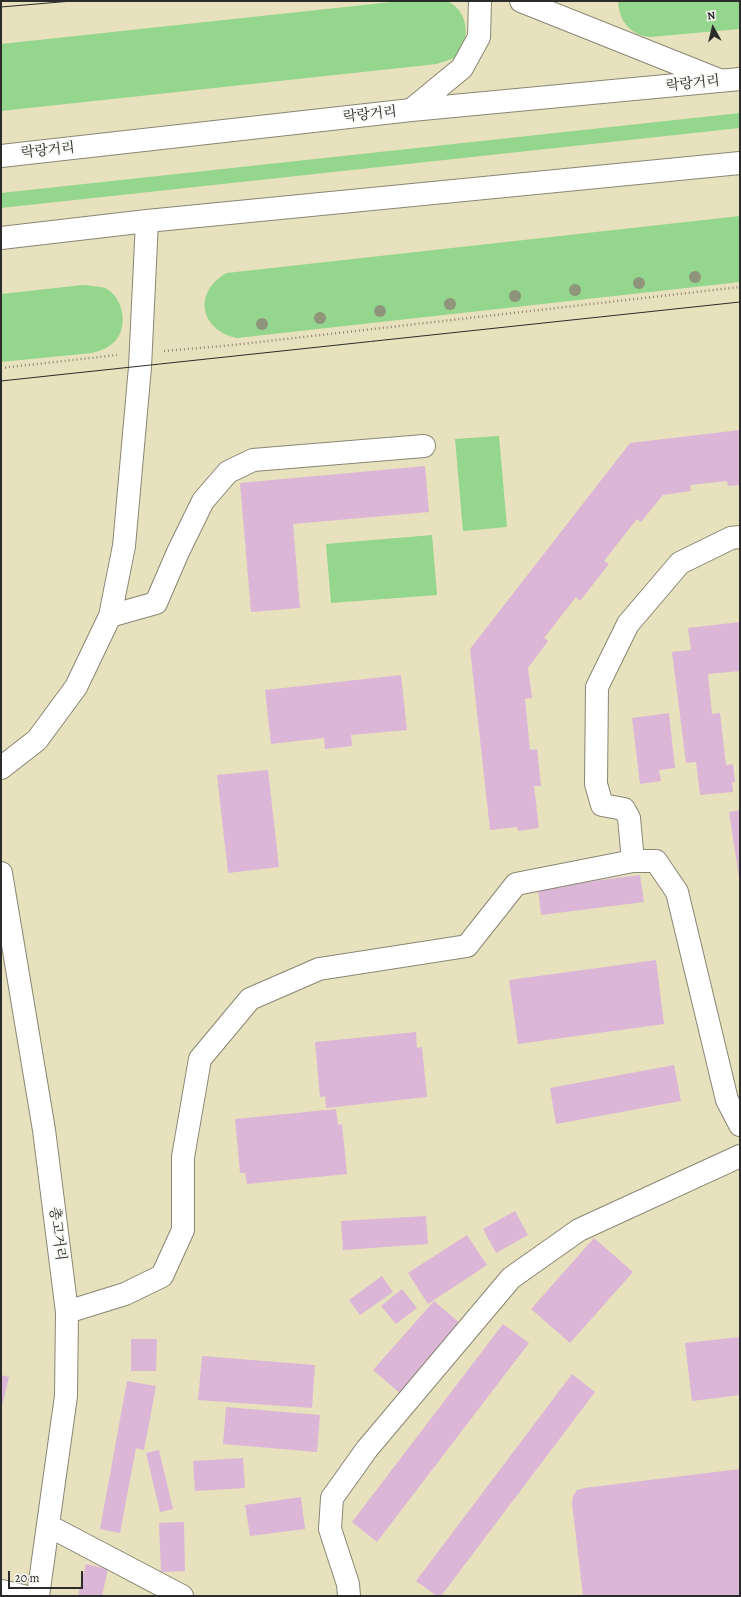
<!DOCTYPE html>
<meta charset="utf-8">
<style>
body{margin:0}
#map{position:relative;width:741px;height:1597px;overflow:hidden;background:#e8e1bd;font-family:Alegreya,serif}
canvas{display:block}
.frame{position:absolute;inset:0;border:2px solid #2b2b2b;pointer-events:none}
.north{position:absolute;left:693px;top:8px;width:40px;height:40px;-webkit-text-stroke:3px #f6f6f2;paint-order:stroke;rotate:352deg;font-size:11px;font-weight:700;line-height:16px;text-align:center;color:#2b2b2b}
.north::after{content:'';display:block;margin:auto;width:14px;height:18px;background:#2b2b2b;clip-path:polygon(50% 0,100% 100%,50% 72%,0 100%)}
.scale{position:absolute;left:8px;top:1571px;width:75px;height:18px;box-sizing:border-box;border:2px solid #2b2b2b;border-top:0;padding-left:5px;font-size:12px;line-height:14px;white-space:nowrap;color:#2b2b2b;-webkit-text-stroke:3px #f6f6f2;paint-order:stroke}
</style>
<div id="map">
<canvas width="741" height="1597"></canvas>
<div class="frame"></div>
<div class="north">N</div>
<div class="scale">20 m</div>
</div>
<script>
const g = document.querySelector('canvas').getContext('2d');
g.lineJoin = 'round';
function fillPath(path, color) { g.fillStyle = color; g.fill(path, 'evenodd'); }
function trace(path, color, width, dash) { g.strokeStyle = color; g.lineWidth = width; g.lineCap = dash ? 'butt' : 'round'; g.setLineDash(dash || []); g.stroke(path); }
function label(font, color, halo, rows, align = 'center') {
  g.font = font + ' Alegreya,"Noto Serif KR",serif'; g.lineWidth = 3; g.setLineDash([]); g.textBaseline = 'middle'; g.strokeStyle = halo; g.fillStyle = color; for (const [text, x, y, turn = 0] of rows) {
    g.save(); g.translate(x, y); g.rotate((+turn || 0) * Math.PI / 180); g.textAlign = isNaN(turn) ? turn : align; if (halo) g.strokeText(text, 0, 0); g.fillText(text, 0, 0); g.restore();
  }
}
fillPath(new Path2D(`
 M401,1H447C470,11 472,45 452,59C447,61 441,62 437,64L1,111V44Z
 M618,1H740V29L650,37C630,35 619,21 618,1Z
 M740,113V128L1,208V193Z
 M740,216V282L237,338C199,330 193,291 227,273Z
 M83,285C90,286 98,286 105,288C120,295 126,316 121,331C117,344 104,350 92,353L1,362V294Z
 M499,436L507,527L463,531L455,439Z
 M432,535L437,595L331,603L326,544Z`), '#94d68d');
fillPath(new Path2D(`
 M740,430V485L728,486L727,481L690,485L691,491L663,495L641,522L637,519L604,561L609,564L580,601L576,597L544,638L548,641L528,668L532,698L525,699L530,750L537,749L541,786H534L539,828L518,831L517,827L490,830L470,649L630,443Z
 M425,466L429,512L293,524L300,608L251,612L240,483Z
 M740,622V671L708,674L712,714L720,713L726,765L733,764L735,782H732L733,792L700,795L696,762L686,763L672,652L691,650L688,628Z
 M401,675L407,730L351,735L352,746L325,749L324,738L271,744L265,690Z
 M669,713L675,768L659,770L661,781L640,784L632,718Z
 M268,770L279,867L228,873L217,775Z
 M740,810V878H739L729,812Z
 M640,875L644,902L541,915L538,888Z
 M656,960L664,1024L518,1044L509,980Z
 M416,1032L417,1048L422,1047L427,1097L326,1108L325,1096L320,1097L315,1042Z
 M674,1065L681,1101L556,1124L550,1088Z
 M336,1109L338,1125L342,1124L347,1174L247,1184L245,1173H240L235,1119Z
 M515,1211L528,1235L496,1253L483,1229Z
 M426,1216L428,1244L343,1250L341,1221Z
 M467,1235L487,1265L428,1304L408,1273Z
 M594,1238L633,1272L570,1343L531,1309Z
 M382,1276L393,1292L360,1315L349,1300Z
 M402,1289L417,1308L396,1324L381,1306Z
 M434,1301L462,1325L401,1394L373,1370Z
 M503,1324L529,1343L377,1542L352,1522Z
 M740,1337V1395L692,1401L685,1343Z
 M131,1339H157L156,1371H131Z
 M202,1356L315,1365L312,1408L198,1400Z
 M572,1374L595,1392L441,1596H437L416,1581Z
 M1,1375L9,1377L2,1406H1Z
 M127,1381L156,1386L144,1450L136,1448L120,1533L100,1529Z
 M226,1407L320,1415L317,1452L223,1444Z
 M159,1450L173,1509L160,1512L146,1453Z
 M243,1458L245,1488L195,1491L193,1461Z
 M740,1469V1596H583L572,1503L573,1496L577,1490L584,1488Z
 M301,1497L305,1529L250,1536L245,1505Z
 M184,1522L185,1571L161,1572L159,1523Z
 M86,1564L108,1569L102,1596H78Z`), '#dbb6d7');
const minor = new Path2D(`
 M110,616L156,603L178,552L203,501L228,472L253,460L424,446
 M1,768L37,740L76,687L110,616L124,546L140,367L147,221
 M633,861L629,818L624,809L602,805L596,784L597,687L628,624L680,563L731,538L740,537
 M1,873L44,1130L67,1312L66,1396L38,1596
 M67,1312L125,1294L162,1276L183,1230V1157L200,1059L250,999L319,969L467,946L516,884L633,861H656L677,892L727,1100L740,1125
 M49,1526L182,1596
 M1,1591L23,1596
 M349,1596L348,1584L330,1529L332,1498L367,1449L511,1278L579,1230L740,1156`);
const major = new Path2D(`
 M521,1L719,80
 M411,110L462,68L479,37L480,1
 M1,156L411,110L740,79
 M1,238L147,221L740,163`);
trace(minor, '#8a8674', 24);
trace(major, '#8a8674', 24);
trace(new Path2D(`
 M164,351L233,345L740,287
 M1,368L117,355`), '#8a8674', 2.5, [1, 3]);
trace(minor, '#fff', 22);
trace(major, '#fff', 22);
trace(new Path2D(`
 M1,7L72,1
 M1,381L740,302`), '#2b2b2b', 1);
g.fillStyle = '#8e957a';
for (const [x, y] of [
 [695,277],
 [639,283],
 [575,290],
 [515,296],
 [450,304],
 [380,311],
 [320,318],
 [262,324]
]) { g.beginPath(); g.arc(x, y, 6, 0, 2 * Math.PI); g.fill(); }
label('14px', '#2b2b2b', '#f6f6f2', [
 ["락랑거리",693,84,-6],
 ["락랑거리",370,115,-6],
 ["락랑거리",48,151,-6],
 ["총고거리",57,1234,83]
]);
</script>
